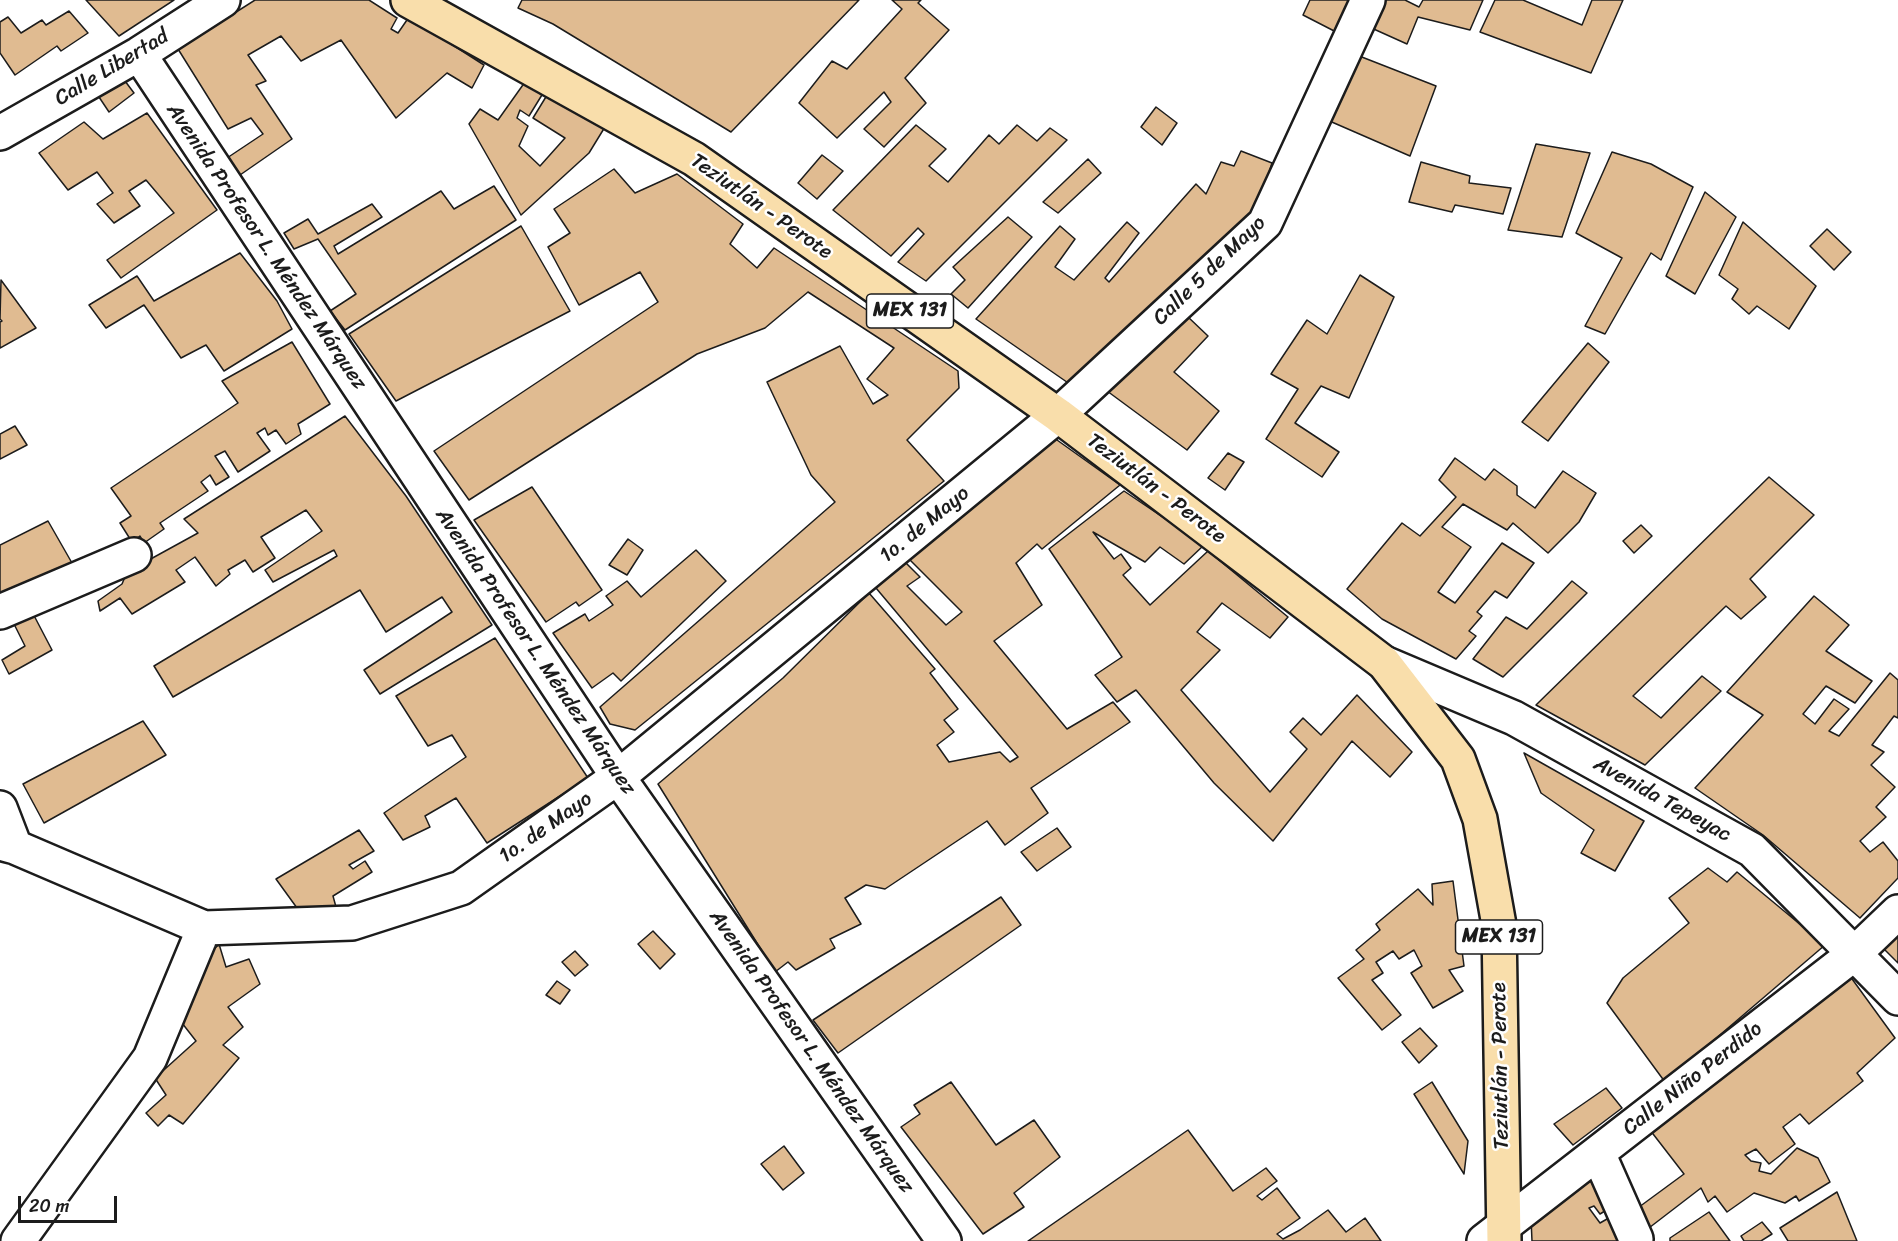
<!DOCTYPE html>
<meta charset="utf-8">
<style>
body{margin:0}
#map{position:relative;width:1898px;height:1241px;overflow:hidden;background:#fff;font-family:Sriracha,sans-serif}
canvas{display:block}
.scale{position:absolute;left:18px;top:1196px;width:99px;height:27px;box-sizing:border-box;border:3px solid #1c1c1c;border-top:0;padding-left:8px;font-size:18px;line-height:21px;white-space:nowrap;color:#1c1c1c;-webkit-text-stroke:4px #fff;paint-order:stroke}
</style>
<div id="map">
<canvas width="1898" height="1241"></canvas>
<div class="scale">20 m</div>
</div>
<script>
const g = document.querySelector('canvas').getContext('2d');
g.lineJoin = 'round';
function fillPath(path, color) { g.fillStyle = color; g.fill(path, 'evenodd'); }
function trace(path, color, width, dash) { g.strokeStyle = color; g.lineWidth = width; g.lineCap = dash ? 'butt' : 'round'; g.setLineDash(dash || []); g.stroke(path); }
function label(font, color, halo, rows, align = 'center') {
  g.font = font + ' Sriracha,sans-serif'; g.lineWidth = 5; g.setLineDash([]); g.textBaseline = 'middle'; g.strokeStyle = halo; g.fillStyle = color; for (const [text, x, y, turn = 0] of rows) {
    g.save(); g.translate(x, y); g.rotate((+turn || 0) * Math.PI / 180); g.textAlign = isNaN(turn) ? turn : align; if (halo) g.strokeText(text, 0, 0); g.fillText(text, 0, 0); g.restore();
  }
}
const building = new Path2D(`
 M86,0H174L119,36Z
 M255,0H369L397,18L391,29L398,33L409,17L484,65L472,88L447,73L396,118L341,40L301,61L281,36L248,55L266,81L256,85L292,139L240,175L227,158L263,134L251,118L228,129L178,49Z
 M522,0H859L731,132L553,24L518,8Z
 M892,0H921L918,3L949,30L905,78L926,103L884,147L864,129L891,102L884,92L837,138L799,103L832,61L847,69L902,9Z
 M1310,0H1356L1340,34L1303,15Z
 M1378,0H1405L1419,7L1423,0H1483L1470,30L1418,17L1407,44L1367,26Z
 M1495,0H1523L1582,25L1592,0H1623L1591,73L1480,32Z
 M69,11L88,33L61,51L57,46L15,75L0,53V22L8,17L21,33L42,20L46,25Z
 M1349,52L1436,86L1410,156L1318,116Z
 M125,81L134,93L109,112L99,97Z
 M525,82L545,90L529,116L520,110L517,118L528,126L519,146L540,166L565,138L533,118L552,87L608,122L589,153L521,215L469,124L480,109L498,120Z
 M1156,107L1177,123L1162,145L1141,127Z
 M147,113L217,210L121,278L107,260L174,213L146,180L129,191L140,206L114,223L97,204L113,193L97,172L68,190L39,153L84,122L103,139Z
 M916,125L946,149L929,166L948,182L989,135L999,144L1017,125L1037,141L1050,128L1067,140L926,281L898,262L924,234L918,228L891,256L833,210Z
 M1536,144L1590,153L1562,237L1508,230Z
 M1241,151L1272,163L1253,224L1074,387L976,319L1060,226L1075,239L1055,267L1074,280L1127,222L1139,233L1105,278L1109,282L1196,184L1206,194L1221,162L1234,166Z
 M1612,152L1651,164L1693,187L1661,260L1651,253L1605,334L1585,326L1622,258L1576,233Z
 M822,155L843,171L817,199L798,183Z
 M1088,159L1101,173L1058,213L1043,202Z
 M1421,162L1470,176L1469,183L1511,188L1503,214L1455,205L1452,212L1409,202Z
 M614,169L635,193L677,174L743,224L730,244L757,268L774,248L958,371L959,388L907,440L944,481L635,730L610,724L600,707L835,502L811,475L767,382L840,346L873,404L888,395L867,379L894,348L808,292L765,328L697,354L469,500L434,451L658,302L640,272L579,305L548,247L570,233L554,209Z
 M494,186L516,220L345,330L330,311L356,294L318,239L294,249L284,233L308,219L318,234L372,204L382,217L334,246L338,254L441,191L454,209Z
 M1705,192L1736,217L1695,294L1666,276Z
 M1008,217L1032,237L968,308L951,294L965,280L953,267Z
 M1743,222L1816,286L1789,329L1757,306L1749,314L1732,299L1738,289L1719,275Z
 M521,226L570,311L396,401L349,334Z
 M1827,229L1851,252L1834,270L1810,246Z
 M240,253L277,301L292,329L224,371L206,345L181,358L144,305L106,328L89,305L137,276L154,301Z
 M1360,275L1394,297L1349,398L1321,386L1295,423L1339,452L1322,477L1266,439L1298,389L1271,374L1307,320L1327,334Z
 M1,280L36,328L0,348V322L2,321L0,319Z
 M1187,316L1208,336L1174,372L1219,411L1187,450L1103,388Z
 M292,342L330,404L298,424L301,434L286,444L276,430L268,435L265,428L257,433L270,451L238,472L225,451L215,456L229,477L216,485L210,475L201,482L208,491L160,523L164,529L144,543L140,536L132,542L120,523L131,516L111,488L238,403L222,381Z
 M1588,343L1609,362L1548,441L1522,422Z
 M345,416L406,496L492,625L380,694L364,670L452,612L442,597L386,632L360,590L173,697L154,666L337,556L334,550L273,582L265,570L322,531L306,510L261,537L275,558L253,572L245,560L228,570L230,574L216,586L195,557L176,570L185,582L132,614L120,598L100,611L98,601L122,584L127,572L198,533L184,519Z
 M15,426L27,445L0,459V434Z
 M1050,435L1120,485L1042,549L1037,544L1016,563L1042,605L994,641L1067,729L1113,702L1130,722L1031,788L1048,813L1005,845L987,821L885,889L866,885L845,898L861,924L830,939L835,948L796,970L788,962L775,972L658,784L783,678L869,593L935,669L930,673L958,709L944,720L954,732L937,745L949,762L1000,752L1010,762L1018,757L876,588L905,562L920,577L907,586L946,625L962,612L909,559Z
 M1228,453L1244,462L1225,490L1208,478Z
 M1455,458L1485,480L1494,469L1517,486V495L1535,508L1563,471L1596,493L1579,522L1548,553L1513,523L1507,530L1463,504L1442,527L1471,547L1438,592L1455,603L1502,543L1534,563L1507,598L1495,591L1477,612L1482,616L1469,631L1476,636L1456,659L1382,619L1347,589L1402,523L1420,536L1456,497L1439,480Z
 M1769,477L1814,515L1750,579L1766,597L1741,619L1726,606L1633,696L1661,718L1702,676L1721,691L1645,765L1536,705Z
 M532,487L602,590L579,606L576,602L546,622L474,520Z
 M1124,491L1204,545L1184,564L1160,547L1145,562L1093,532L1114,559L1121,554L1131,568L1123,575L1150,605L1208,551L1288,617L1270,638L1222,603L1197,632L1220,650L1181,690L1270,792L1307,749L1290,732L1303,718L1321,735L1357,695L1412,752L1390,777L1352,741L1273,841L1214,783L1136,690L1117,702L1095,675L1122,657L1049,549Z
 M48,521L72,563L0,598V545Z
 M1641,525L1652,536L1634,553L1623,541Z
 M628,539L643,550L627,575L609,565Z
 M696,550L726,581L621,681L613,673L592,688L553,633L585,614L589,621L613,605L606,596L627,581L641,597Z
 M1572,581L1587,593L1503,677L1473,659L1506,617L1527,629Z
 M1814,596L1849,625L1826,651L1872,681L1855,703L1826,686L1803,714L1815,724L1834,699L1849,709L1829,731L1839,736L1890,673L1898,680V718L1894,716L1872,745L1884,752L1871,765L1895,787L1876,807L1886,817L1860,841L1870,852L1883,842L1898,861V878L1860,918L1763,835L1695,788L1763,715L1727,692Z
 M29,606L52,650L9,674L2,660L25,646L10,616Z
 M495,638L588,778L487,843L456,798L425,816L430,827L403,840L384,813L466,757L452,735L428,746L396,696Z
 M143,721L166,755L44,823L23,784Z
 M1524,753L1644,821L1615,871L1581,853L1594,830L1541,793Z
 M1057,828L1071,847L1037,871L1021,852Z
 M359,830L374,851L349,865L353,869L365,861L372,872L333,896L336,907L297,908L276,879Z
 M1708,868L1727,882L1737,872L1825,945L1665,1082L1607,1003L1623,978L1689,923L1669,898Z
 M1453,881L1464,966L1449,970L1463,991L1433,1008L1411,973L1422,966L1414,950L1399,959L1393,951L1376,962L1383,973L1372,980L1401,1015L1382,1030L1338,978L1364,959L1356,950L1380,930L1376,924L1418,889L1433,905L1432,884Z
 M1001,897L1021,925L838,1053L813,1020Z
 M1898,927V963L1879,944Z
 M653,931L675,954L660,969L638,944Z
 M219,944L226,967L249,959L260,984L228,1007L243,1027L223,1045L239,1058L183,1124L169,1115L158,1126L146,1113L166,1095L155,1078L196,1041L175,1014L191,1004V991L201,963Z
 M575,951L588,965L575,976L562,962Z
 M1847,972L1895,1038L1857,1073L1863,1081L1809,1124L1800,1114L1783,1127L1795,1144L1769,1164L1756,1149L1745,1155L1751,1161L1761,1163L1759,1171L1771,1174L1797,1148L1818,1158L1830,1182L1799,1201L1796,1196L1785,1203L1754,1193L1727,1212L1715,1196L1708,1202L1701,1188L1645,1231L1635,1210L1684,1174L1650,1130Z
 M557,981L570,990L560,1004L546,995Z
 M1420,1028L1437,1046L1419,1063L1402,1042Z
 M951,1082L996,1145L1034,1120L1060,1157L1014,1193L1024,1207L983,1234L901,1127L920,1114L914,1105Z
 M1432,1082L1468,1141L1464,1174L1414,1094Z
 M1606,1088L1622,1108L1573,1145L1554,1124Z
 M1188,1130L1233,1191L1266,1168L1277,1181L1257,1196L1262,1200L1277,1188L1300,1218L1277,1234L1283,1239L1300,1230L1328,1210L1346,1232L1365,1218L1381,1241H1028Z
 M784,1146L804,1173L783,1190L761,1164Z
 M1594,1173L1613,1206L1600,1214L1594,1206L1589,1208L1600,1223L1614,1215L1624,1241H1532L1531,1218Z
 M1837,1192L1857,1241H1788L1780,1228Z
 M1709,1212L1730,1241H1670V1238Z
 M1762,1222L1772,1234L1761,1241H1744L1741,1236Z`);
fillPath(building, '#e0bb91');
trace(building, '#1c1c1c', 1.5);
const minor = new Path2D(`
 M139,54L618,777L944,1241
 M0,133L139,54L223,0
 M0,612L134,555
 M1384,663L1514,718L1752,850L1898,998
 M0,808L15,847
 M0,843L15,847L204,928L352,923L461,888L618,777L1058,415L1265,223L1368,0
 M1598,1153L1636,1239
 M18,1241L150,1058L204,928
 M1484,1241L1854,954L1898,912`);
const primary = new Path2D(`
 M408,0L694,159L1058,415L1384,663L1458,759L1480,819L1499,925L1504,1241`);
trace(minor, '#1c1c1c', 38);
trace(primary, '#1c1c1c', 38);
trace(minor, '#fff', 33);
trace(primary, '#f9deab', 33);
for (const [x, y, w] of [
 [910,311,87],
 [1499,937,87]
]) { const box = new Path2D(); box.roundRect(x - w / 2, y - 17, w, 34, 4.5); g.fillStyle = '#fff'; g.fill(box); trace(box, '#1c1c1c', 1.5); }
label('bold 20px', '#1c1c1c', null, [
 ["MEX 131",910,311],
 ["MEX 131",1499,937]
]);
label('21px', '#1c1c1c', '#fff', [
 ["Calle Libertad",112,68,-31],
 ["Teziutlán - Perote",761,207,35],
 ["Avenida Profesor L. Méndez Márquez",266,247,56],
 ["Calle 5 de Mayo",1210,271,-44],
 ["Teziutlán - Perote",1156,489,37],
 ["1o. de Mayo",925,525,-39],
 ["Avenida Profesor L. Méndez Márquez",535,652,56],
 ["Avenida Tepeyac",1662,800,29],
 ["1o. de Mayo",546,828,-35],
 ["Avenida Profesor L. Méndez Márquez",811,1052,55],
 ["Teziutlán - Perote",1501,1066,-91],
 ["Calle Niño Perdido",1693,1079,-38]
]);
</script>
